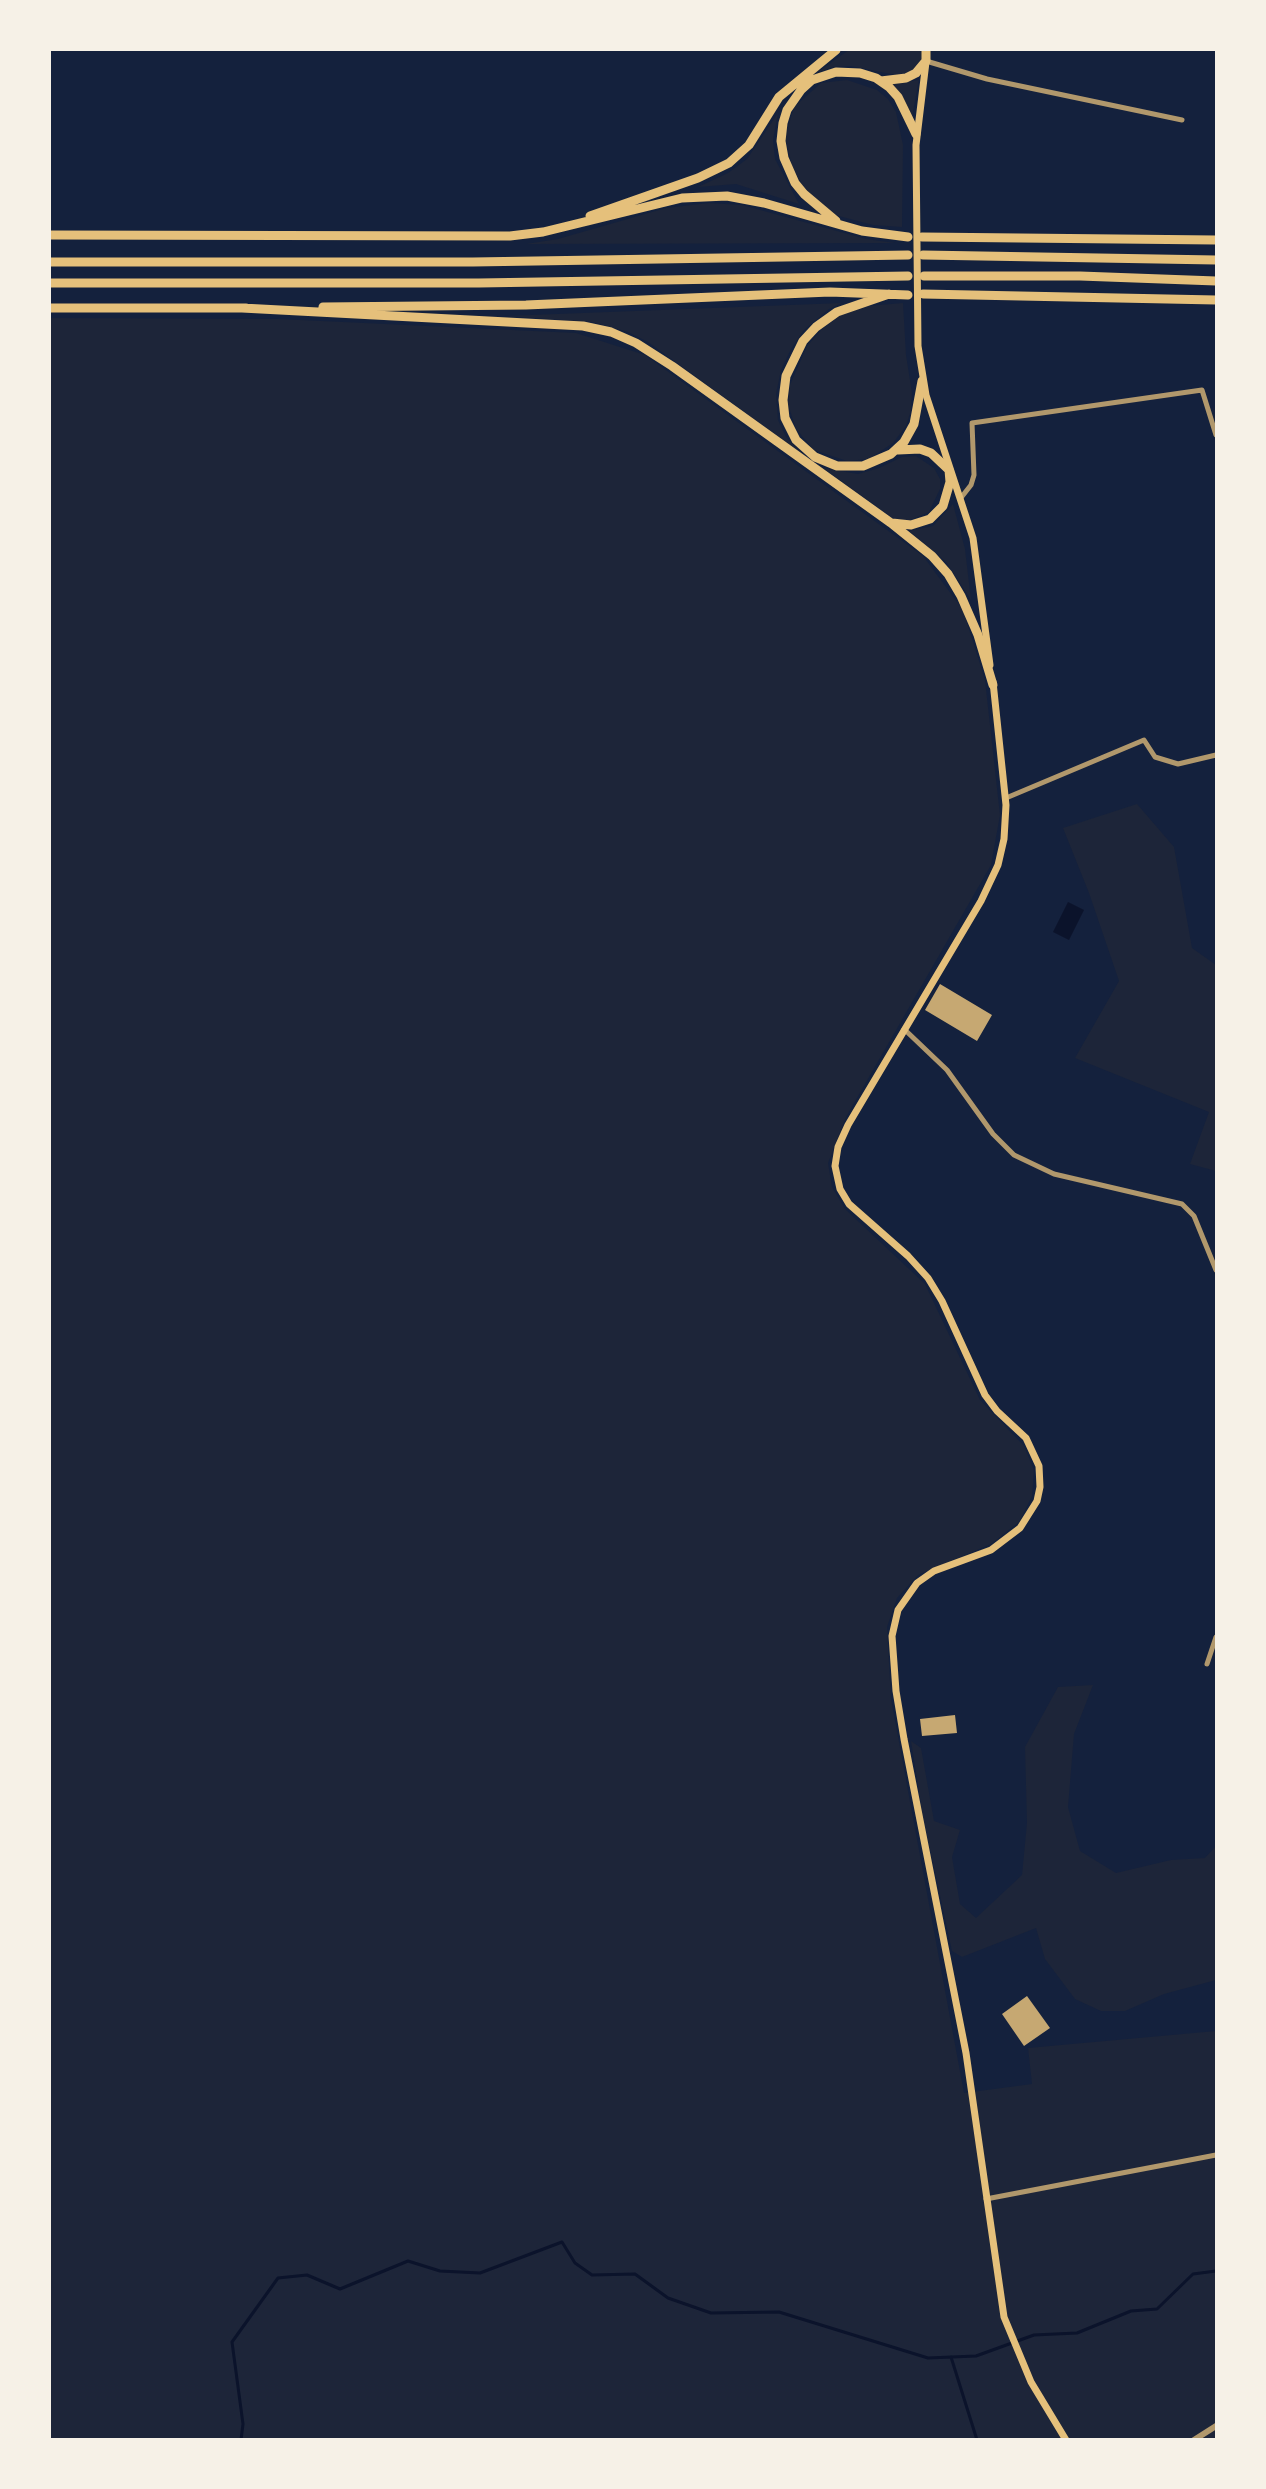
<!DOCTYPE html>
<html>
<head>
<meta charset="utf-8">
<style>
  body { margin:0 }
  #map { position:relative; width:1266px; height:2489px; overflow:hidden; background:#14213d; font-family:"Golos Text",sans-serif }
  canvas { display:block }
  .frame { position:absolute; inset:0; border:51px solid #f6f1e7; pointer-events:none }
</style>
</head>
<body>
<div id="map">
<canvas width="1266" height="2489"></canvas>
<div class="frame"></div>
</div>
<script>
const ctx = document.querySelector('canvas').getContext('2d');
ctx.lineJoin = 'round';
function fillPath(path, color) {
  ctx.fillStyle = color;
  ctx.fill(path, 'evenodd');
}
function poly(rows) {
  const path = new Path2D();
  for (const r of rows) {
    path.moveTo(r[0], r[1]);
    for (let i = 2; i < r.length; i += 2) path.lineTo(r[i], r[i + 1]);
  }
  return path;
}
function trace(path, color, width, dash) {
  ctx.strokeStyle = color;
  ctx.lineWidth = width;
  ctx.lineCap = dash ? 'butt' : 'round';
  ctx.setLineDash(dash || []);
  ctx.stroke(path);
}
const green = poly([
  [849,50,922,50,923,61,909,73,896,75,851,66,834,67,816,73],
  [847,80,877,90,888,99,896,112,903,145,902,227,873,225,835,215,804,188,792,166,785,137,794,107,821,83],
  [919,80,915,101,912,117,890,84],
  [778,113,773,140,775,159,799,204,736,184,698,187,728,173,747,159],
  [709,203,742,205,866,239,895,243,526,244,558,239,666,208],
  [842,303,829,309,804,330,791,349,781,370,776,394,778,420,786,437,801,453,648,342,628,332,592,322,505,316],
  [903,303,906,355,912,393,911,410,906,426,893,443,869,459,847,461,814,450,796,429,788,404,790,385,807,346,821,330,839,316,868,306],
  [50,318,279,319,576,333,645,355,923,556,963,610,985,680,1000,815,991,865,846,1117,828,1163,832,1187,845,1209,925,1284,980,1400,1024,1446,1034,1470,1032,1496,1019,1522,991,1544,918,1575,897,1598,887,1627,891,1699,964,2093,1032,2084,1028,2048,1216,2031,1216,2439,50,2439],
  [916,456,934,468,940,479,940,489,929,512,908,521,894,519,823,468,858,474,879,468,902,457],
  [953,504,965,549,971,600,946,562,909,531,933,526],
  [1137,804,1174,847,1192,948,1216,965,1216,1171,1190,1164,1209,1112,1075,1058,1119,981,1089,893,1063,828],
  [1093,1685,1074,1734,1068,1807,1080,1851,1116,1873,1171,1860,1205,1858,1216,1846,1216,1980,1164,1994,1125,2011,1101,2011,1075,1999,1045,1959,1036,1928,962,1957,952,1951,923,1817,911,1741,921,1748,934,1821,960,1830,952,1857,960,1904,976,1918,1022,1875,1027,1823,1025,1747,1058,1687]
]);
const water = poly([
  [1068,902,1084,910,1069,940,1053,932]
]);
const stream = poly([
  [951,2357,977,2440],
  [241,2440,243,2424,232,2342,278,2278,307,2275,340,2289,408,2261,440,2271,480,2273,562,2242,575,2263,592,2275,635,2274,668,2298,711,2313,779,2312,928,2358,976,2356,1034,2335,1077,2333,1131,2311,1157,2309,1193,2274,1216,2271]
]);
const building = poly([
  [940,984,992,1015,977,1041,925,1010],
  [955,1715,957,1733,922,1736,920,1719],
  [1027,1996,1050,2028,1024,2046,1002,2014]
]);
const minor = poly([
  [926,61,987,79,1182,120],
  [960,499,971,485,974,475,972,423,1202,390,1216,435],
  [1006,798,1144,740,1155,757,1178,764,1216,755],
  [904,1029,947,1070,993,1134,1014,1155,1054,1174,1182,1204,1194,1216,1216,1270],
  [1207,1664,1216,1637],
  [986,2199,1216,2155]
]);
const tertiary = poly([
  [1194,2440,1216,2426]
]);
const secondary = poly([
  [926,62,916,145,918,346,926,395,973,538,990,665],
  [993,682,1006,805,1004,839,998,865,981,901,848,1125,838,1147,835,1166,840,1189,849,1204,908,1256,928,1278,942,1301,985,1395,997,1411,1026,1438,1039,1466,1040,1487,1037,1501,1020,1528,991,1550,934,1571,917,1583,898,1610,892,1636,896,1691,904,1739,966,2053,1004,2317,1031,2382,1066,2440]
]);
const motorway = poly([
  [881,81,906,78,916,73,926,61,926,50],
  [590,216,698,178,729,163,749,145,779,97,836,50],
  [836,221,804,194,795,183,784,158,781,141,783,123,787,110,801,90,812,80,836,72,860,73,876,78,889,87,898,97,916,134],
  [50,235,510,236,543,232,682,198,727,196,764,203,862,231,908,237],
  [922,237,1216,240],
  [923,255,1216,260],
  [50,262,473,262,908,255],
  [924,276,1080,276,1216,281],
  [50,283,479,283,908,276],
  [889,294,837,312,816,327,803,341,786,376,783,400,785,418,796,440,815,457,837,466,863,466,891,454,904,442,914,424,922,381],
  [923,294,1216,300],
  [323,307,526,305,830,292,908,295],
  [50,308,246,308],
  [242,308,583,326,611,332,636,343,672,366,891,523,932,556,948,574,961,596,978,635,993,685],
  [892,523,911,525,930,519,943,506,950,482,949,470,931,453,920,449,898,450]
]);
fillPath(green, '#1d2539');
fillPath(water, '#0b132b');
trace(stream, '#0b132b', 3);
fillPath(building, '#c6a872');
trace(minor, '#b1986c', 5);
trace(tertiary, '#b1986c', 6);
trace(secondary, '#e5c07b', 7);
trace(motorway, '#e5c07b', 9);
</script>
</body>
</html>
